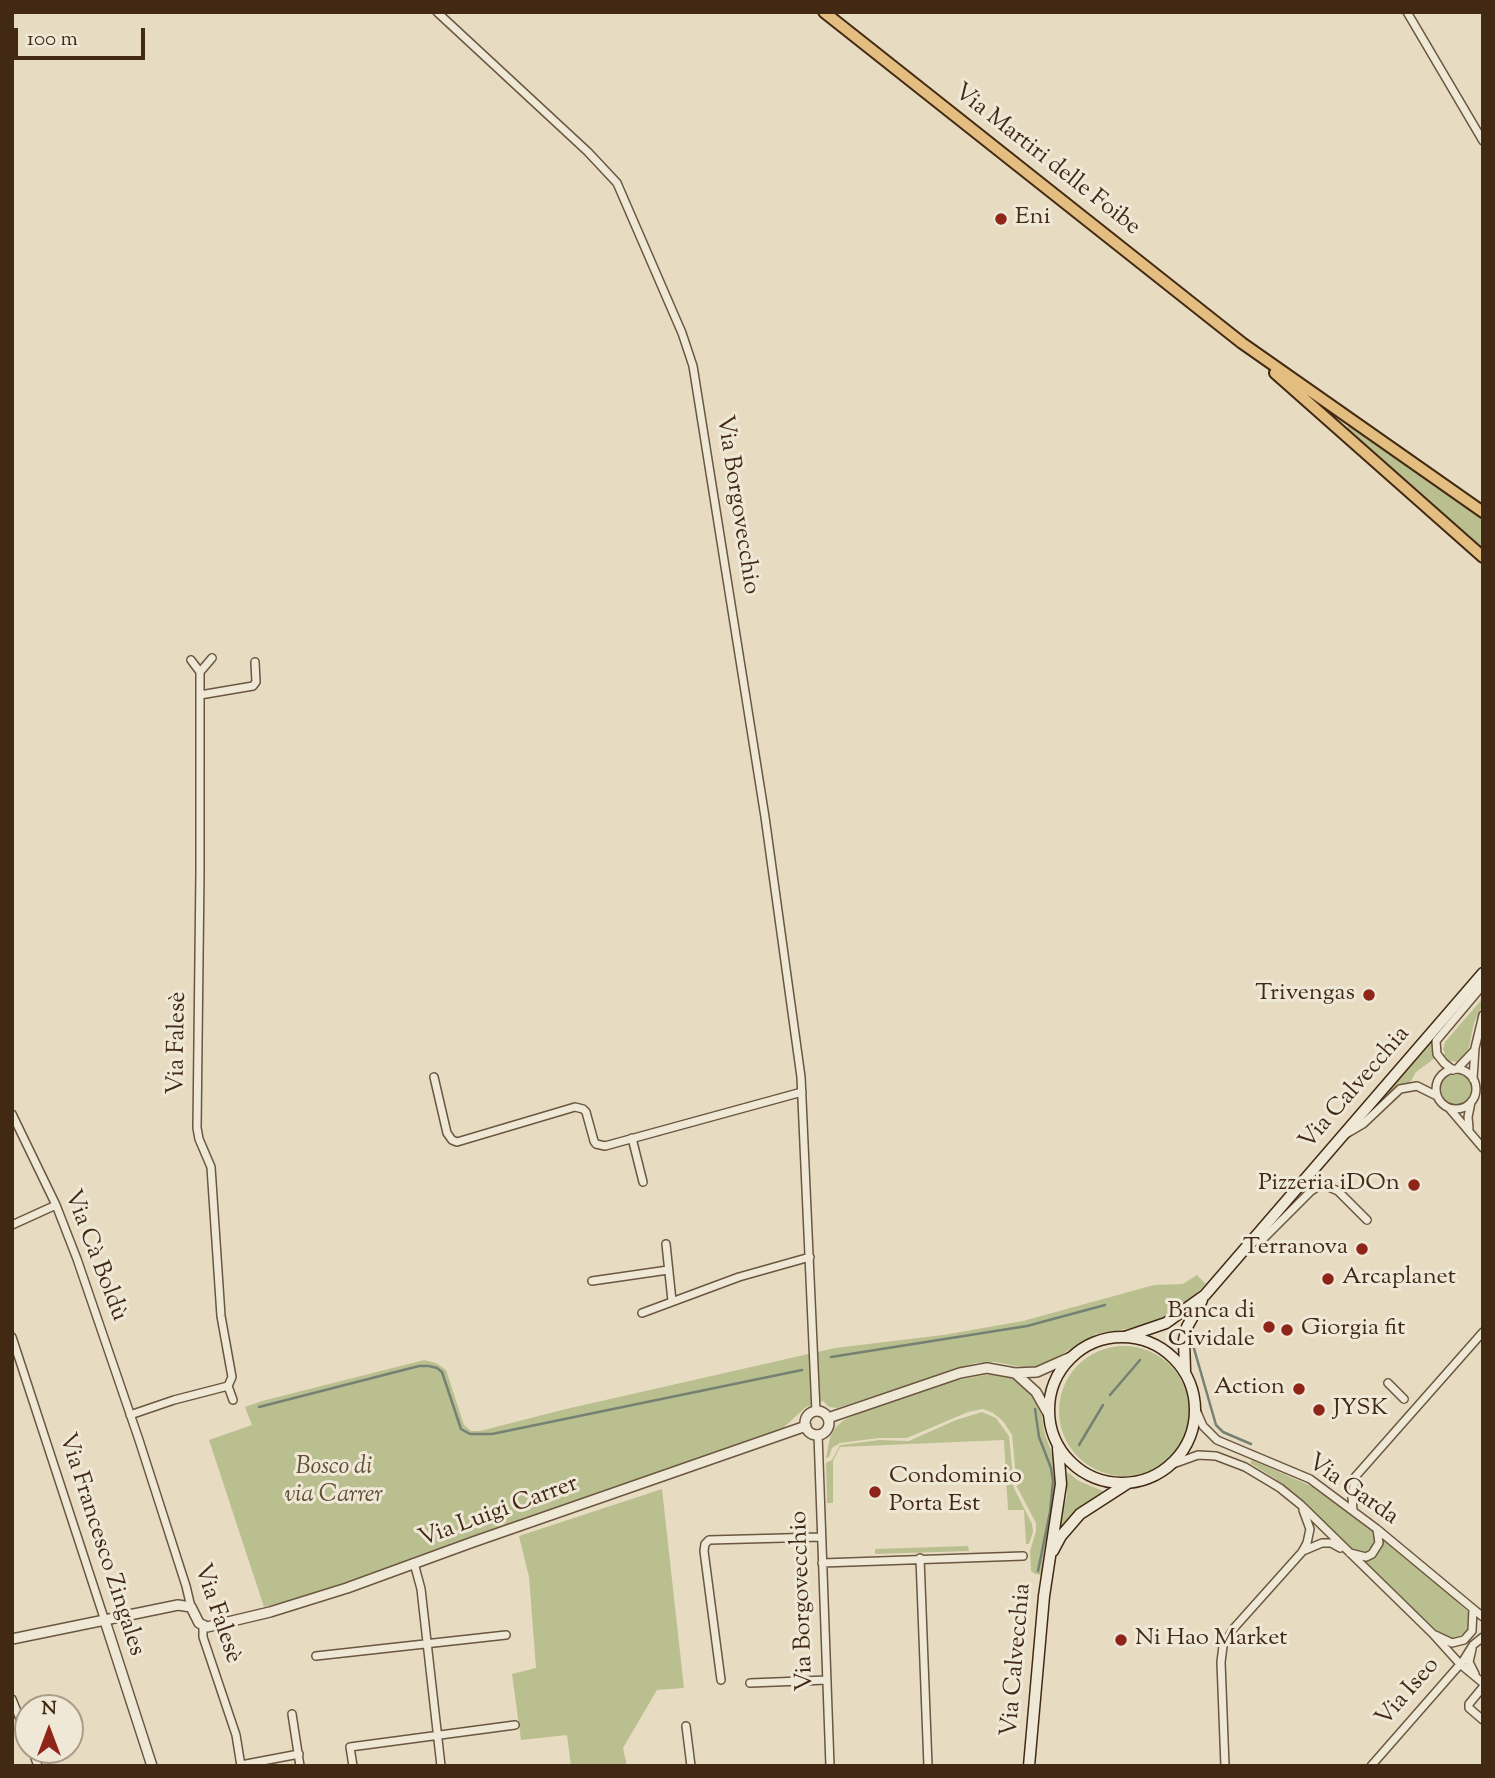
<!DOCTYPE html>
<html>
<head>
<meta charset="utf-8">
<style>
  body { margin:0 }
  #map { position:relative; width:1495px; height:1778px; overflow:hidden; background:#e7dcc1; font-family:"Sorts Mill Goudy",serif }
  canvas { display:block }
  .frame { position:absolute; inset:0; border:14px solid #422914; pointer-events:none }
  .north { position:absolute; left:14px; top:1694px; width:70px; height:70px; box-sizing:border-box; background:#efe8d7; border:2px solid #aa9c89; border-radius:50%; rotate:0deg; font-size:19px; font-weight:700; line-height:28px; text-align:center; color:#422914 }
  .north::after { content:''; display:block; margin:auto; width:24px; height:32px; background:#8f2418; clip-path:polygon(50% 0,100% 100%,50% 72%,0 100%) }
  .scale { position:absolute; left:14px; top:28px; width:131px; height:32px; box-sizing:border-box; border:4px solid #422914; border-top:0; padding-left:9px; font-size:21px; line-height:24px; white-space:nowrap; color:#422914; -webkit-text-stroke:5px #efe8d7; paint-order:stroke }
</style>
</head>
<body>
<div id="map">
<canvas width="1495" height="1778"></canvas>
<div class="frame"></div>
<div class="north">N</div>
<div class="scale">100 m</div>
</div>
<script>
const ctx = document.querySelector('canvas').getContext('2d');
ctx.lineJoin = 'round';
function fillPath(path, color) {
  ctx.fillStyle = color;
  ctx.fill(path, 'evenodd');
}
function poly(rows) {
  const path = new Path2D();
  for (const r of rows) {
    if (r.length === 3) {
      path.moveTo(r[0] + r[2], r[1]);
      path.arc(r[0], r[1], r[2], 0, 2 * Math.PI);
      continue;
    }
    path.moveTo(r[0], r[1]);
    for (let i = 2; i < r.length; i += 2) path.lineTo(r[i], r[i + 1]);
  }
  return path;
}
function trace(path, color, width, dash) {
  ctx.strokeStyle = color;
  ctx.lineWidth = width;
  ctx.lineCap = dash ? 'butt' : 'round';
  ctx.setLineDash(dash || []);
  ctx.stroke(path);
}
function label(font, color, halo, rows, align = 'center') {
  ctx.font = font + ' "Sorts Mill Goudy",serif';
  ctx.lineWidth = 6;
  ctx.setLineDash([]);
  ctx.textBaseline = 'middle';
  ctx.strokeStyle = halo;
  ctx.fillStyle = color;
  for (const [text, x, y, turn = 0] of rows) {
    ctx.save();
    ctx.translate(x, y);
    ctx.rotate((+turn || 0) * Math.PI / 180);
    ctx.textAlign = isNaN(turn) ? turn : align;
    if (halo) ctx.strokeText(text, 0, 0);
    ctx.fillText(text, 0, 0);
    ctx.restore();
  }
}
const green = poly([
  [1352,425,1483,517,1483,550,1347,431,1348,426],
  [1483,998,1483,1004,1474,1023,1468,1052,1457,1062,1445,1060,1442,1057,1445,1053,1443,1049,1445,1042],
  [1432,1039,1432,1050,1435,1058,1416,1072,1410,1083,1397,1087,1380,1101],
  [1456,1089,16],
  [1197,1275,1206,1284,1175,1313,1162,1320,1143,1326,1096,1334,1040,1367,1027,1368,995,1362,976,1363,837,1408,829,1407,823,1401,806,1407,783,1428,311,1595,264,1607,209,1440,252,1425,245,1407,262,1401,424,1360,436,1363,446,1370,464,1425,471,1431,480,1431,566,1409,835,1348,943,1335,1023,1321,1154,1285,1183,1284],
  [1124,1411,65],
  [990,1374,1002,1375,1019,1381,1035,1396,1040,1405,1045,1435,1056,1464,1058,1473,1053,1517,1042,1575,1035,1574,1031,1571,1030,1551,1036,1531,1036,1523,1017,1487,1012,1435,1003,1421,993,1413,983,1409,968,1412,907,1438,879,1438,840,1443,832,1448,829,1457,826,1458,830,1437,836,1427,844,1420,867,1410,948,1382],
  [982,1412,996,1418,1009,1436,1014,1488,1032,1524,1033,1532,1029,1544,1026,1544,1024,1510,1008,1510,1004,1440,840,1447,833,1461,833,1503,827,1503,826,1463,832,1460,840,1445,880,1440,909,1441,956,1420],
  [1252,1460,1313,1487,1371,1530,1439,1585,1468,1612,1471,1620,1467,1631,1454,1640,1440,1634,1302,1500,1274,1478,1250,1463],
  [1067,1472,1079,1481,1103,1491,1072,1514,1058,1530,1067,1495],
  [662,1489,684,1688,657,1690,623,1748,627,1766,571,1766,567,1735,521,1740,512,1674,536,1668,529,1577,519,1536],
  [968,1546,969,1551,875,1554,875,1549]
]);
const stream = poly([
  [1193,1345,1216,1425,1223,1432,1251,1444],
  [831,1357,1027,1326,1105,1305],
  [1110,1395,1140,1360],
  [259,1407,419,1366,429,1366,437,1368,442,1372,461,1429,470,1434,492,1434,802,1370],
  [1035,1409,1039,1437,1051,1468,1053,1481,1050,1512,1038,1571],
  [1079,1445,1103,1405]
]);
const minor = poly([
  [437,12,588,152,617,183,682,333,693,366,765,817,801,1077,816,1411],
  [1407,12,1483,141],
  [191,660,200,672],
  [200,695,253,686,256,682,255,662],
  [1457,1069,1474,1051],
  [1456,1089,20],
  [1453,1070,1444,1063,1437,1054,1436,1041,1483,985],
  [434,1077,447,1133,452,1140,457,1142,575,1107,583,1109,586,1112,594,1141,596,1144,605,1146,802,1092],
  [1473,1079,1475,1048,1483,1015],
  [1449,1108,1483,1148],
  [12,1114,56,1205,77,1259,139,1440,186,1586,191,1607],
  [1469,1128,1468,1117,1471,1102],
  [1346,1134,1363,1124,1400,1089,1417,1086,1437,1096],
  [632,1138,643,1182],
  [12,1225,56,1205],
  [1251,1243,1264,1238,1311,1191,1317,1187,1326,1186,1338,1191,1367,1220],
  [666,1244,672,1301],
  [592,1281,668,1270],
  [642,1313,739,1277,810,1257],
  [12,1337,105,1621],
  [1388,1383,1404,1399],
  [228,1386,233,1400],
  [1196,1410,1203,1426,1217,1440,1310,1479,1377,1529,1483,1617],
  [130,1415,174,1400,228,1386,232,1377,221,1316,211,1167,199,1139,197,1128,200,872,200,672,212,658],
  [818,1434,830,1766],
  [1173,1464,1198,1455,1216,1456,1245,1467,1280,1488,1301,1505,1432,1633,1460,1664,1483,1683],
  [1353,1510,1352,1497,1355,1477,1483,1332],
  [1303,1551,1322,1543,1331,1543,1340,1548],
  [1350,1553,1366,1557,1372,1554,1379,1543,1377,1529],
  [920,1558,928,1766],
  [414,1563,421,1589,441,1766],
  [822,1563,1023,1556],
  [203,1626,203,1637,236,1735,241,1766],
  [1435,1635,1452,1643,1464,1640,1472,1631,1473,1609],
  [1472,1649,1469,1662,1475,1674],
  [316,1656,506,1635],
  [721,1680,704,1551,705,1544,709,1540,821,1537],
  [750,1683,827,1680],
  [1483,1687,1469,1704,1469,1708,1483,1720],
  [12,1699,28,1739],
  [292,1714,300,1766],
  [686,1726,691,1766],
  [32,1750,38,1766],
  [241,1765,299,1754],
  [353,1766,350,1747,515,1725],
  [1225,1766,1221,1662,1223,1646,1234,1628,1302,1552,1307,1543,1310,1529,1303,1510],
  [1371,1766,1463,1661,1473,1645,1483,1637]
]);
const tertiary = poly([
  [1015,1373,1036,1392,1049,1415],
  [817,1423,12],
  [828,1418,960,1373,987,1368,1015,1373,1037,1372,1073,1356],
  [105,1621,152,1766],
  [12,1639,178,1605,191,1607,199,1623,207,1627,270,1612,347,1588,473,1542,806,1426]
]);
const secondary = poly([
  [1122,1410,73],
  [1125,1337,1166,1323,1205,1295,1483,973],
  [1185,1371,1184,1340,1187,1327,1202,1300],
  [1053,1551,1061,1536,1080,1514,1128,1483],
  [1029,1766,1044,1596,1061,1484,1058,1448]
]);
const trunk = poly([
  [824,12,1242,343,1483,512],
  [1275,373,1483,557]
]);
const markers = [
  [1001,219,7,"#8f2418"],
  [1369,995,7,"#8f2418"],
  [1414,1185,7,"#8f2418"],
  [1362,1249,7,"#8f2418"],
  [1328,1279,7,"#8f2418"],
  [1269,1327,7,"#8f2418"],
  [1287,1330,7,"#8f2418"],
  [1299,1389,7,"#8f2418"],
  [1319,1410,7,"#8f2418"],
  [875,1492,7,"#8f2418"],
  [1121,1640,7,"#8f2418"]
];
const streetNames = [
  ["Via Martiri delle Foibe",1046,161,38],
  ["Via Borgovecchio",736,505,81],
  ["Via Falesè",179,1043,-89],
  ["Via Calvecchia",1356,1089,-49],
  ["Via Cà Boldù",94,1256,69],
  ["Via Garda",1352,1491,35],
  ["Via Luigi Carrer",499,1513,-20],
  ["Via Francesco Zingales",100,1545,72],
  ["Via Borgovecchio",804,1601,-92],
  ["Via Falesè",216,1614,71],
  ["Via Calvecchia",1018,1660,-85],
  ["Via Iseo",1409,1693,-49]
];
const poiNames = [
  ["Eni",1015,219],
  ["Trivengas",1355,995,"right"],
  ["Pizzeria iDOn",1400,1185,"right"],
  ["Terranova",1348,1249,"right"],
  ["Arcaplanet",1342,1279],
  ["Banca di",1255,1313,"right"],
  ["Cividale",1255,1341,"right"],
  ["Giorgia fit",1301,1330],
  ["Action",1285,1389,"right"],
  ["JYSK",1333,1410],
  ["Condominio",889,1478],
  ["Porta Est",889,1506],
  ["Ni Hao Market",1135,1640]
];
const parkNames = [
  ["Bosco di",334,1469],
  ["via Carrer",334,1497]
];
fillPath(green, '#babf90');
trace(stream, '#758173', 2.5);
trace(minor, '#6b563f', 10);
trace(tertiary, '#6b563f', 12);
trace(secondary, '#422914', 13);
trace(trunk, '#422914', 14);
trace(minor, '#efe8d7', 7);
trace(tertiary, '#efe8d7', 9);
trace(secondary, '#efe8d7', 10);
trace(trunk, '#e4be80', 10);
for (const [x, y, r, color] of markers) {
  const dot = new Path2D();
  dot.arc(x, y, r, 0, 2 * Math.PI);
  ctx.fillStyle = color;
  ctx.fill(dot);
  trace(dot, '#efe8d7', 2.5);
}
label('24px', '#422914', '#efe8d7', streetNames);
label('24px', '#422914', '#efe8d7', poiNames, 'left');
label('italic 24px', '#604e33', '#efe8d7', parkNames);
</script>
</body>
</html>
